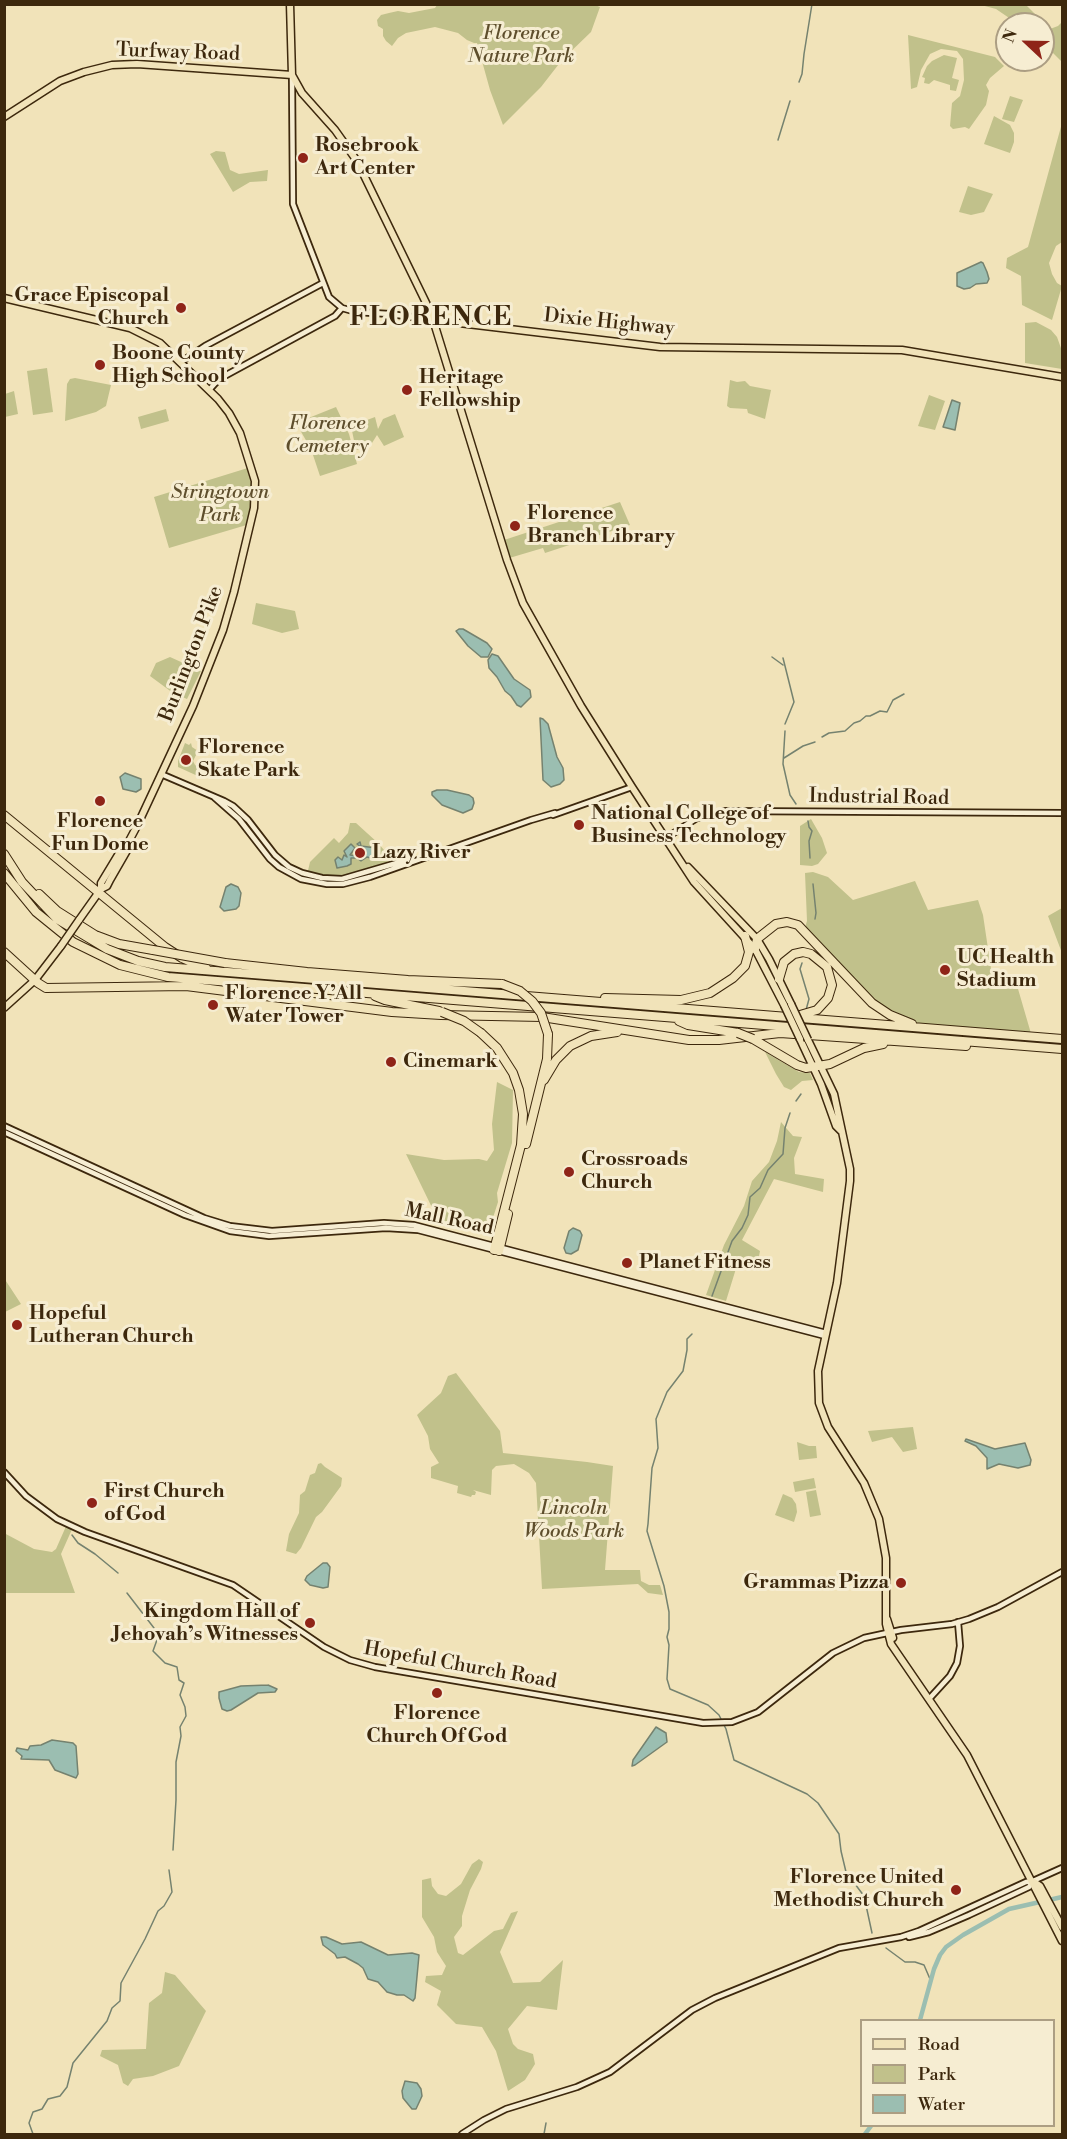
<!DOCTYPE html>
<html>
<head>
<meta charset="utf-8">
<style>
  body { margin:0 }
  #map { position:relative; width:1067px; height:2139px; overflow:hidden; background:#f1e3b9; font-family:"Libre Bodoni",serif }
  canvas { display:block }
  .frame { position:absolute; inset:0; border:6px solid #3d280d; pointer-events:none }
  .legend { position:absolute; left:860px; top:2019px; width:195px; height:108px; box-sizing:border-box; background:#f6edd2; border:2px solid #ac9e83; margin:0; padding:8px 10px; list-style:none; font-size:18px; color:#3d280d }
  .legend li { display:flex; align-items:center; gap:12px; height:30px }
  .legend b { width:30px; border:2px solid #ac9e83 }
  .north { position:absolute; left:995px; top:12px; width:60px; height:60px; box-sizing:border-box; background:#f6edd2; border:2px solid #ac9e83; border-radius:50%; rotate:292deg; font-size:16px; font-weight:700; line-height:24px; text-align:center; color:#3d280d }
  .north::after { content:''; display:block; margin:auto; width:21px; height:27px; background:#8f2418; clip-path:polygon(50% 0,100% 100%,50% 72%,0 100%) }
</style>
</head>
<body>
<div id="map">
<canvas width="1067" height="2139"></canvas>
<div class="frame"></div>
<ul class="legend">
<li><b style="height:8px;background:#f1e3b9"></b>Road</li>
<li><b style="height:16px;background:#c1c18b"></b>Park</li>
<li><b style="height:16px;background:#9bbeb1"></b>Water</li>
</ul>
<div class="north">N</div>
</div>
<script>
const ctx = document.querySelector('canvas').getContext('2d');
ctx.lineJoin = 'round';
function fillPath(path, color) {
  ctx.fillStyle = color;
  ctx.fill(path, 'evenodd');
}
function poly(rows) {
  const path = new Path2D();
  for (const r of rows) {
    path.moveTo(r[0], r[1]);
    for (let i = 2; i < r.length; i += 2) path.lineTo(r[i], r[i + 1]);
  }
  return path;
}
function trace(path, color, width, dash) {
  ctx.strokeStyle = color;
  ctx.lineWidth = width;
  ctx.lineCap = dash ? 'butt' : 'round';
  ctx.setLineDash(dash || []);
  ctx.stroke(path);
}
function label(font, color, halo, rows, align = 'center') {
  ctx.font = font + ' "Libre Bodoni",serif';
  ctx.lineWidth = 6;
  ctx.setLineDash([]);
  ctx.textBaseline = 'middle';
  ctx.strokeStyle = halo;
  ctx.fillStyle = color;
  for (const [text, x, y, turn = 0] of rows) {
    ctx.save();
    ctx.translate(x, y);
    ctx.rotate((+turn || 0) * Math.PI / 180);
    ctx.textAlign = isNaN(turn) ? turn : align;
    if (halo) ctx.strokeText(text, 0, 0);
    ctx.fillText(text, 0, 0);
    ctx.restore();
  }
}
const green = poly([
  [595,5,600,7,591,32,562,60,541,87,503,125,490,90,477,43,474,43,467,40,458,33,435,27,406,33,398,38,392,46,386,41,383,36,383,29,378,26,377,20,381,15,389,13,398,11,409,13,435,8,437,5],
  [981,5,1026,5,1050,29,1058,26,1062,22,1062,62,1043,43,1043,24,1018,24,996,9],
  [908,35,995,57,1004,66,990,78,986,85,989,91,986,105,969,129,965,127,953,129,950,126,952,103,960,96,964,80,963,59,957,51,941,49,930,54,921,70,917,87,911,89],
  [944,55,957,58,952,78,959,80,956,91,950,90,950,85,934,80,929,84,924,83,925,78,922,77,927,66,932,61],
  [1010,96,1023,100,1014,122,1002,119],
  [994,116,1010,125,1014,133,1014,142,1010,153,984,144],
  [1062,123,1062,242,1056,246,1049,263,1052,274,1057,283,1062,286,1052,320,1022,305,1021,276,1006,268,1007,258,1028,247],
  [216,151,225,152,230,170,239,174,268,170,267,181,250,182,233,192,210,154],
  [968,186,993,194,984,212,971,215,959,212],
  [1036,322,1051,330,1057,337,1062,351,1062,369,1025,363,1025,323],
  [47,368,53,412,33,415,27,371],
  [75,378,111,385,106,406,96,412,65,421,67,384,70,379],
  [730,380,737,382,745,381,750,386,771,390,765,419,748,413,747,409,730,408,727,406],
  [14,391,18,414,5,417,5,394],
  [929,395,945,401,935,430,918,426],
  [336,407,349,434,357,464,320,476,311,449,296,423],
  [166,409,169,421,141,429,138,417],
  [395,414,404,437,384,446,377,435,372,443,364,448,356,450,351,426,375,417,378,429,383,419],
  [251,467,255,481,250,524,169,548,154,497],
  [620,502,630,525,545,553,543,548,506,559,501,541],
  [256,603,295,611,299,629,282,633,252,624],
  [170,657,201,671,187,699,173,693,150,676,156,663],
  [185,743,189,745,191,743,192,747,198,751,193,761,195,765,201,768,202,771,200,777,178,767,178,761],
  [811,819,822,838,827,853,818,864,812,866,800,865,800,826],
  [350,823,356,823,378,843,384,850,388,863,342,879,307,875,310,862,334,838,339,843,348,833],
  [813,872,828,877,853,900,915,881,928,910,978,900,983,915,994,989,1016,982,1032,1037,928,1028,884,1012,804,931,807,921,805,873],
  [1062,908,1062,953,1048,916],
  [765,1052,799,1072,810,1073,813,1080,802,1081,791,1090,784,1087,776,1074],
  [497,1082,513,1090,512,1143,497,1193,498,1202,491,1224,487,1225,484,1233,466,1229,464,1224,459,1223,454,1225,439,1222,406,1154,444,1160,479,1159,487,1161,494,1150,492,1124],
  [781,1122,793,1136,802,1137,794,1158,795,1174,824,1179,823,1192,774,1179,742,1240,760,1251,757,1266,738,1262,726,1301,706,1295,724,1245,744,1206,752,1181,769,1162,777,1141],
  [4,1278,21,1304,5,1312,4,1312],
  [456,1373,500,1431,503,1453,587,1462,613,1466,605,1570,640,1570,641,1581,649,1585,660,1585,663,1595,648,1593,638,1584,542,1589,536,1483,529,1473,514,1464,496,1466,492,1470,491,1495,473,1490,476,1492,475,1495,472,1495,471,1497,457,1493,458,1486,431,1478,431,1467,439,1463,430,1449,428,1436,417,1415,441,1393,448,1376],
  [913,1427,917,1449,903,1452,892,1437,872,1442,868,1431],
  [797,1442,809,1446,816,1446,817,1458,799,1460],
  [321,1463,325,1467,342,1478,341,1486,322,1512,316,1517,301,1548,296,1554,286,1551,289,1534,299,1513,300,1495,305,1491,310,1475,315,1473,318,1464],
  [814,1478,816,1488,795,1492,793,1482],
  [816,1490,821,1515,810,1517,806,1492],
  [783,1494,792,1498,796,1504,797,1512,794,1522,775,1515],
  [67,1524,73,1527,61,1554,75,1593,5,1593,4,1533,34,1549,52,1552,56,1549],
  [479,1859,483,1862,481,1869,470,1890,462,1916,462,1926,454,1937,458,1953,463,1955,494,1931,503,1929,511,1913,518,1911,500,1952,513,1983,540,1982,563,1960,557,2010,527,2006,508,2029,513,2044,518,2049,533,2054,535,2064,525,2080,508,2091,496,2051,482,2027,456,2024,437,2005,441,1991,425,1982,426,1976,442,1975,446,1966,437,1952,434,1937,422,1917,422,1880,431,1878,432,1886,438,1894,446,1896,461,1884,472,1864],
  [165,1972,175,1975,206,2011,179,2066,153,2076,133,2079,128,2086,123,2083,118,2065,100,2056,102,2050,146,2049,149,2003,162,1993]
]);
const water = poly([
  [981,262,983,263,987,272,989,279,987,283,976,284,970,288,964,289,957,286,957,273,981,262],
  [952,400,960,403,955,430,943,427,952,400],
  [459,629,463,629,487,643,492,649,488,657,481,657,468,646,456,631,459,629],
  [492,654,498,656,514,679,530,690,531,697,521,707,517,705,511,696,505,691,497,677,489,668,488,660,492,654],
  [540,718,543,719,548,724,557,757,563,768,564,780,560,784,551,787,543,780,540,718],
  [125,773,141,779,141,789,136,792,123,789,120,777,125,773],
  [437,790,447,790,469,795,473,798,474,803,472,809,463,813,442,805,432,795,432,792,437,790],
  [360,842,361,846,376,848,379,853,377,857,374,859,367,857,361,861,357,858,351,858,351,864,347,866,337,868,335,860,338,857,342,860,344,855,347,857,344,851,351,844,355,848,350,855,357,856,359,854,355,853,355,851,360,851,361,847,357,844,360,842],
  [231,884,238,887,241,893,239,906,236,909,224,911,220,907,226,887,231,884],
  [573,1228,580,1231,582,1235,578,1250,571,1254,566,1253,564,1248,569,1231,573,1228],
  [966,1439,995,1449,1025,1443,1031,1460,1030,1465,1018,1468,999,1464,987,1469,987,1458,976,1446,965,1441,966,1439],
  [323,1563,327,1563,330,1567,328,1587,323,1588,310,1585,305,1580,307,1576,323,1563],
  [268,1685,277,1689,275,1692,258,1693,231,1710,227,1711,222,1709,219,1698,219,1692,241,1686,268,1685],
  [656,1727,666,1733,667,1742,635,1765,632,1766,633,1760,656,1727],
  [52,1740,73,1743,76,1746,78,1774,76,1778,55,1770,49,1760,21,1759,22,1756,16,1751,17,1748,28,1750,30,1746,41,1745,52,1740],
  [321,1937,326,1937,342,1944,361,1942,388,1955,412,1953,419,1955,415,1998,413,2001,404,1995,397,1995,387,1992,378,1982,368,1979,363,1968,358,1964,345,1957,337,1958,335,1954,323,1945,321,1937],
  [405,2081,417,2083,421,2089,422,2096,416,2109,412,2109,403,2098,402,2091,405,2081]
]);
const stream = poly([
  [799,82,802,74,804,54,812,4],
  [778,140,790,101],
  [772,657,783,665],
  [783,658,794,702,785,724],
  [785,731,783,764,790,795,796,804],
  [822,737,829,733,845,731,854,723,860,721,866,716,870,716,880,711,887,712,893,700,904,694],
  [784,758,803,746,815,742],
  [808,821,809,827,812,831,809,841,810,858],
  [813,884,816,913,815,919],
  [802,963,800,969,809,999,806,1010],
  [796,1101,801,1094],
  [712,1296,732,1241,742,1228,748,1215,750,1197,760,1188,768,1170,783,1154,785,1128,790,1113],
  [692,1334,687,1339,687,1350,683,1371,667,1392,656,1419,658,1448,652,1468,648,1524,647,1531,664,1586,669,1612,669,1629,667,1637,669,1645,667,1679,670,1689,708,1705,719,1715,726,1729,734,1760,807,1794,818,1803,839,1834,841,1851,846,1872,864,1896,872,1933],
  [72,1535,78,1543,95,1554,118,1573],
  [127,1593,154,1628,158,1637,153,1651,165,1663,177,1667,179,1680,184,1683,180,1695,185,1707,186,1716,180,1727,181,1736,176,1762,176,1800,173,1850],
  [886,1948,905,1962,915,1962,924,1965,930,1979],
  [33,2134,29,2123,33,2112,42,2109,48,2099,60,2096,67,2087,73,2063,107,2021,112,2008,120,2001,121,1983,145,1939,158,1911,164,1906,172,1892,169,1870],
  [544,2134,546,2123]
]);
const river = poly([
  [920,2020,934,1969,940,1955,946,1947,963,1935,1009,1909,1062,1897],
  [865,2134,871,2126]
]);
const secondary = poly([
  [292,78,293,204,329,297,342,308,356,312,390,314,434,320],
  [181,362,205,346,323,283],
  [209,390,219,379,335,316,342,308],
  [161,774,224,801,233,806,248,820,275,855,289,867,302,873,322,878,342,879,407,860],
  [214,797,239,819,270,859,279,867,301,879,327,884,343,884,370,877,531,820,555,813],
  [553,815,632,787],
  [666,838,697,818,726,811,1062,813],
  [4,1126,204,1218,230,1226,272,1231,384,1223,414,1225,826,1333],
  [4,1132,185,1215,230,1231,269,1236,386,1228,418,1230,825,1336],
  [4,1472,26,1496,57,1519,85,1532,233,1585,324,1647,350,1660,375,1667,703,1723,732,1722,758,1712,833,1653,864,1638,901,1630,952,1624,969,1619,998,1607,1062,1572],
  [929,1699,950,1676,957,1663,960,1646,958,1622],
  [909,1937,929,1932,969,1915,1029,1887,1033,1881,1062,1868],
  [462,2134,484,2120,506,2109,577,2087,610,2072,692,2010,715,1998,839,1948,901,1937,919,1931,1026,1882,1033,1881]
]);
const primary = poly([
  [290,4,292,75,302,93,335,130,357,161,431,313,507,560,523,603,581,706,632,787,694,882,755,949,784,1005],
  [4,117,60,81,84,72,112,65,137,64,292,75],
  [4,298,130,328,160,343,218,399,229,413,240,433,255,481,254,508,234,592,223,630,193,706,137,826,129,841,124,845,101,883,101,889],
  [434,320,660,347,902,350,1062,377],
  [688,867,757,939,769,959,791,1004],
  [79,920,101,889,107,886,110,880,129,847,129,841],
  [4,1008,35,980,61,946],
  [800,1039,821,1084,836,1126,841,1131],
  [808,1040,834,1094,850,1169,850,1181,837,1283,818,1371,819,1403,828,1427,864,1483,879,1519,886,1558,886,1624,891,1644,967,1755,1062,1941],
  [887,1619,893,1638],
  [1034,1882,1040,1886,1062,1927]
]);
const highway = poly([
  [4,815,165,947,182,958,206,968],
  [4,854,22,882,57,919,107,949,138,961,165,967,1062,1039],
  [4,873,36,912,73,942,120,965,168,977,1062,1049],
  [39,894,57,911,95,935,119,944,153,950],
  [755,949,757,939,776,924,787,922,798,925,872,1003,890,1015,912,1024],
  [4,952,38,983,46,988,186,986,392,1012,441,1015,542,1017,689,1040,719,1040,780,1033,966,1046],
  [225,963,307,972,408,980,502,984],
  [779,979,784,962,794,954,803,952,811,954,827,967,832,985,828,998,817,1010,800,1015],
  [375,996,385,1000,439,1011],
  [605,998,681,1000,710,993,733,978,745,966,749,952,745,936],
  [679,1021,688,1025,738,1033],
  [481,1033,497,1048,513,1073,519,1090,523,1114,521,1145,494,1250],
  [753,1039,797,1065,806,1068,830,1064,864,1048,883,1044],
  [544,1080,556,1060,570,1046,591,1036,617,1032],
  [526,1144,547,1059,548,1034],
  [499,1251,508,1214]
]);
const primaryBridge = poly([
  [61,946,79,920],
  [791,1004,808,1040],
  [784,1005,800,1039]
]);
const highwayBridge = poly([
  [153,950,225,963],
  [502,984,520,991,532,1001,541,1013,548,1034],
  [442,1012,464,1021,481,1033],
  [738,1033,753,1039]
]);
const markers = [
  [303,158,6,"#8f2418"],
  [181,308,6,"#8f2418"],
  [100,365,6,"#8f2418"],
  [407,390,6,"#8f2418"],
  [515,526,6,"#8f2418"],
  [186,760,6,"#8f2418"],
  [100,801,6,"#8f2418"],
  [579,825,6,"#8f2418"],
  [360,853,6,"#8f2418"],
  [945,970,6,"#8f2418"],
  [213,1005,6,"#8f2418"],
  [391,1062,6,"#8f2418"],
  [569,1172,6,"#8f2418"],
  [627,1263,6,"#8f2418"],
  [17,1325,6,"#8f2418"],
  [92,1503,6,"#8f2418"],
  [901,1583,6,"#8f2418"],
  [310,1623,6,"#8f2418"],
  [437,1693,6,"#8f2418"],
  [956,1890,6,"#8f2418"]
];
const parkNames = [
  ["Florence",521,34],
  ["Nature Park",521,57],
  ["Florence",327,424],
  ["Cemetery",327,447],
  ["Stringtown",220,493],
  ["Park",220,516],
  ["Lincoln",574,1509],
  ["Woods Park",574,1532]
];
const streetNames = [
  ["Turfway Road",178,53,2],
  ["Dixie Highway",609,323,6],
  ["Burlington Pike",192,654,-69],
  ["Industrial Road",879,798,1],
  ["Mall Road",449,1220,12],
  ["Hopeful Church Road",460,1666,10]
];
const poiNames = [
  ["Rosebrook",315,146],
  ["Art Center",315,169],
  ["Grace Episcopal",169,296,"right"],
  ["Church",169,319,"right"],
  ["Boone County",112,354],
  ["High School",112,377],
  ["Heritage",419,378],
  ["Fellowship",419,401],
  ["Florence",527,514],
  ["Branch Library",527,537],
  ["Florence",198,748],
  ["Skate Park",198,771],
  ["National College of",591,814],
  ["Business Technology",591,837],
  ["Florence",100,822,"center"],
  ["Fun Dome",100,845,"center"],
  ["Lazy River",372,853],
  ["UC Health",957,958],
  ["Stadium",957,981],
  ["Florence Y’All",225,994],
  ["Water Tower",225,1017],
  ["Cinemark",403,1062],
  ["Crossroads",581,1160],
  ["Church",581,1183],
  ["Planet Fitness",639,1263],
  ["Hopeful",29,1314],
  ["Lutheran Church",29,1337],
  ["First Church",104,1492],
  ["of God",104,1515],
  ["Grammas Pizza",889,1583,"right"],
  ["Kingdom Hall of",298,1612,"right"],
  ["Jehovah’s Witnesses",298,1635,"right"],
  ["Florence",437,1714,"center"],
  ["Church Of God",437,1737,"center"],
  ["Florence United",944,1878,"right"],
  ["Methodist Church",944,1901,"right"]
];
const districtNames = [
  ["FLORENCE",431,319]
];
fillPath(green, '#c1c18b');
fillPath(water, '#9bbeb1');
trace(water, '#75826f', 1.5);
trace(stream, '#75826f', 1.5);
trace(river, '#9bbeb1', 4.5);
trace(secondary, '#3d280d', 8);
trace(primary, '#3d280d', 9);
trace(highway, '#3d280d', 10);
trace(secondary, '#f6edd2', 4.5);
trace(primary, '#f1e3b9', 6);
trace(highway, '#f1e3b9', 8);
trace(primaryBridge, '#3d280d', 9, []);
trace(highwayBridge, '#3d280d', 10, []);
trace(primaryBridge, '#f1e3b9', 6);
trace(highwayBridge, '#f1e3b9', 8);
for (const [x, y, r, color] of markers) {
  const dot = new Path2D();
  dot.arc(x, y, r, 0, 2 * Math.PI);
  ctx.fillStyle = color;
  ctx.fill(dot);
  trace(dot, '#f6edd2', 2);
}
label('italic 20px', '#5e4e2c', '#f6edd2', parkNames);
label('20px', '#3d280d', '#f6edd2', streetNames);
label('bold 20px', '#3d280d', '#f6edd2', poiNames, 'left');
ctx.letterSpacing = '1.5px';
label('bold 26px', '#3d280d', '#f6edd2', districtNames);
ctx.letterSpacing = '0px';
</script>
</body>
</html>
